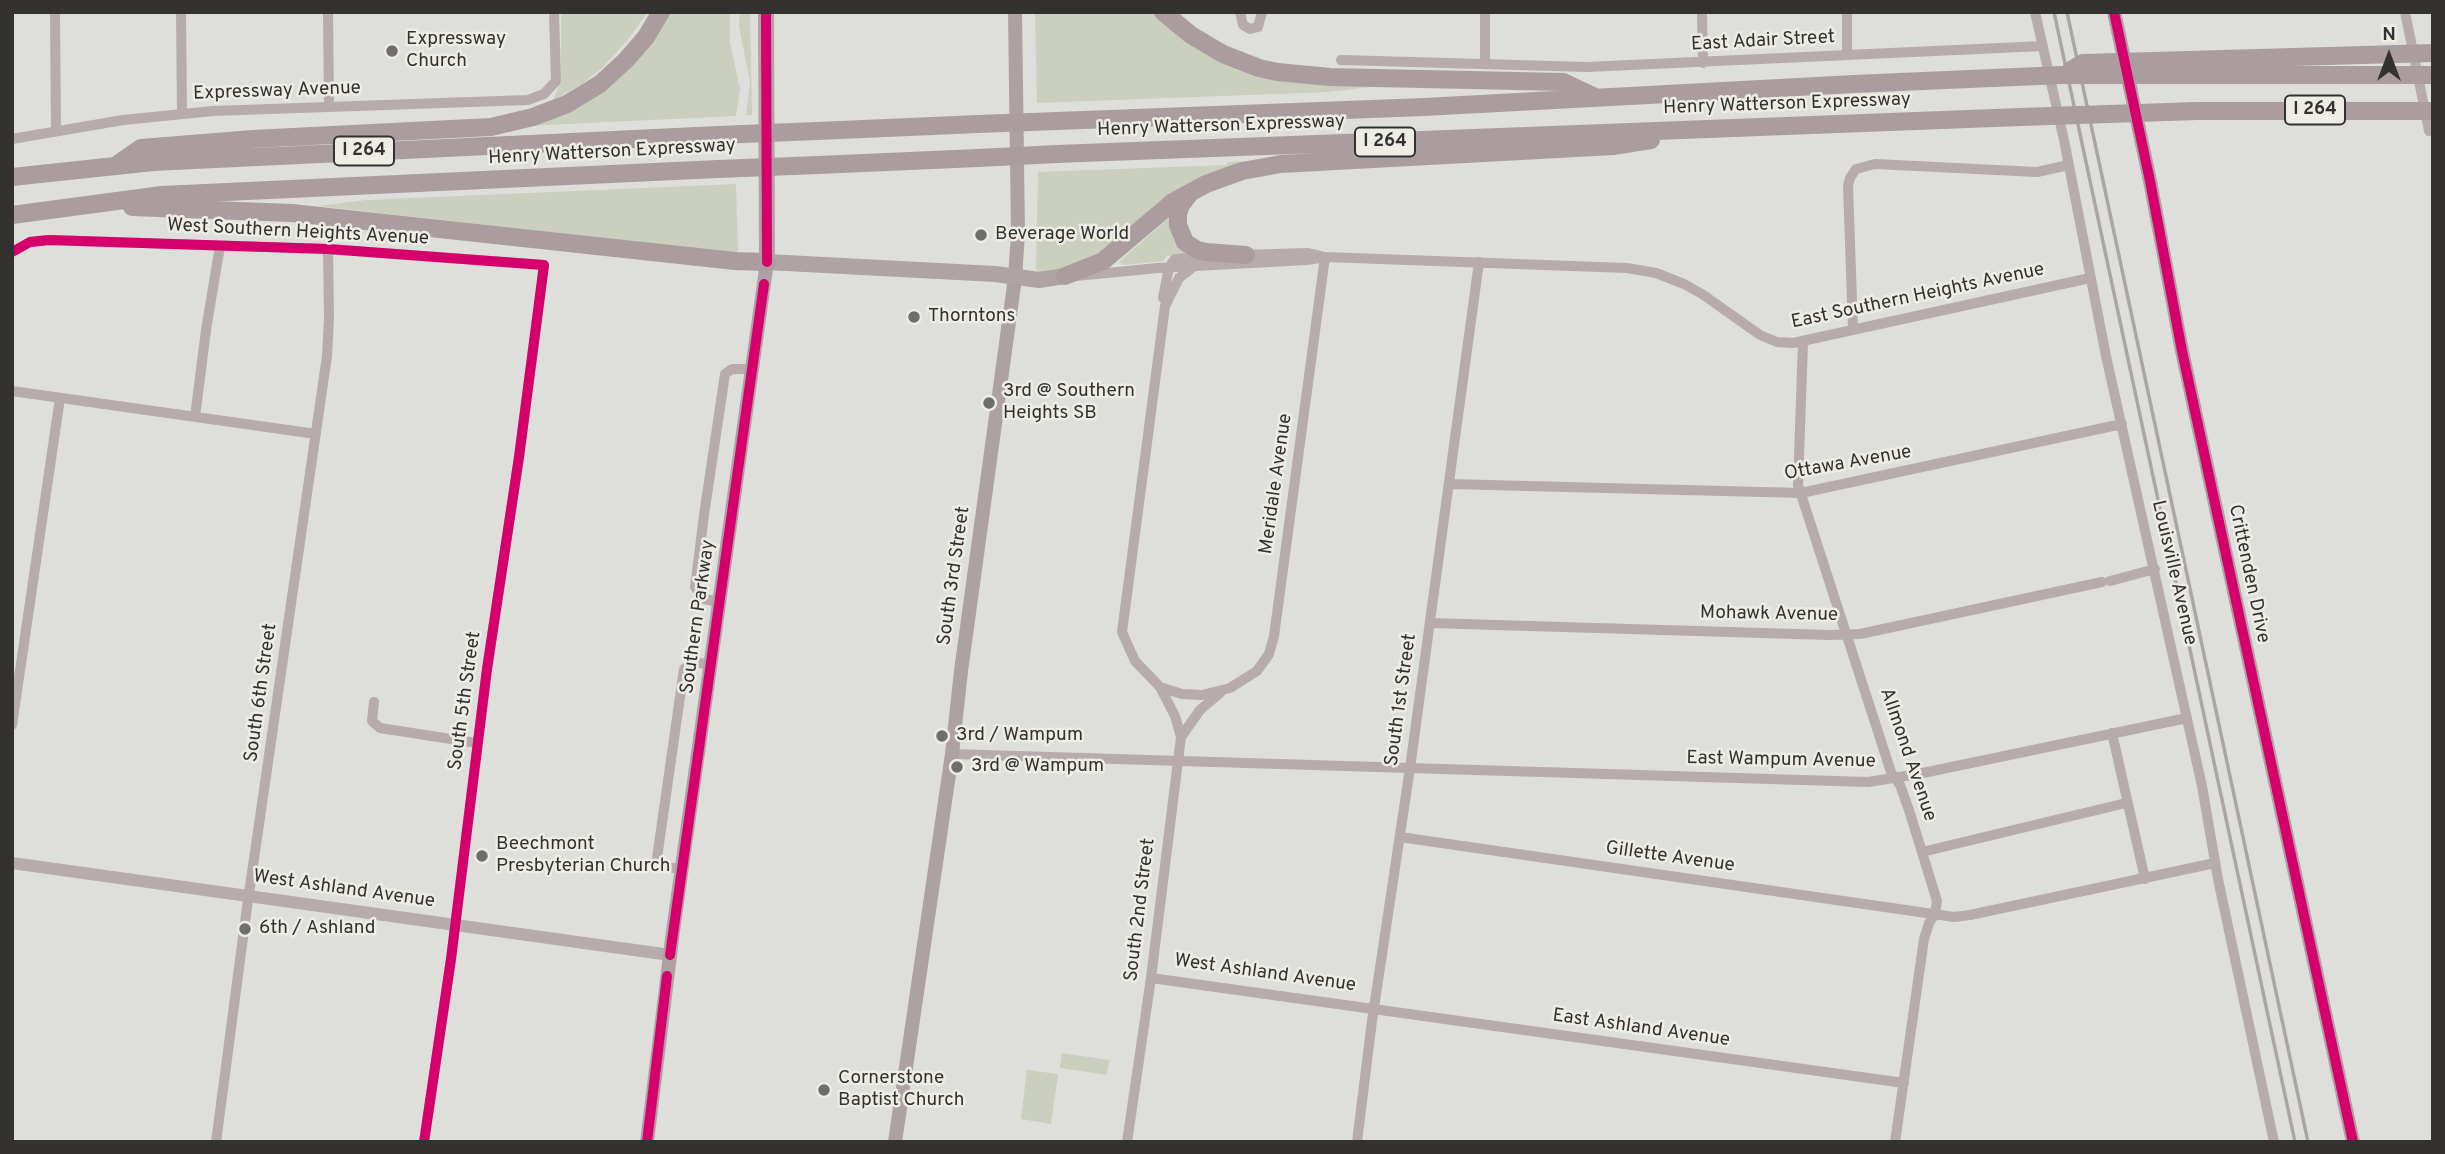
<!DOCTYPE html>
<html>
<head>
<meta charset="utf-8">
<style>
  body { margin:0 }
  #map { position:relative; width:2445px; height:1154px; overflow:hidden; background:#dededa; font-family:Overpass,sans-serif }
  canvas { display:block }
  .frame { position:absolute; inset:0; border:14px solid #333230; pointer-events:none }
  .north { position:absolute; left:2354px; top:21px; width:70px; height:70px; -webkit-text-stroke:5px #edece5; paint-order:stroke; rotate:0deg; font-size:19px; font-weight:700; line-height:28px; text-align:center; color:#333230 }
  .north::after { content:''; display:block; margin:auto; width:24px; height:32px; background:#333230; clip-path:polygon(50% 0,100% 100%,50% 72%,0 100%) }
</style>
</head>
<body>
<div id="map">
<canvas width="2445" height="1154"></canvas>
<div class="frame"></div>
<div class="north">N</div>
</div>
<script>
const ctx = document.querySelector('canvas').getContext('2d');
ctx.lineJoin = 'round';
function fillPath(path, color) {
  ctx.fillStyle = color;
  ctx.fill(path, 'evenodd');
}
function poly(rows) {
  const path = new Path2D();
  for (const r of rows) {
    path.moveTo(r[0], r[1]);
    for (let i = 2; i < r.length; i += 2) path.lineTo(r[i], r[i + 1]);
  }
  return path;
}
function trace(path, color, width, dash) {
  ctx.strokeStyle = color;
  ctx.lineWidth = width;
  ctx.lineCap = dash ? 'butt' : 'round';
  ctx.setLineDash(dash || []);
  ctx.stroke(path);
}
function label(font, color, halo, rows, align = 'center') {
  ctx.font = font + ' Overpass,sans-serif';
  ctx.lineWidth = 5;
  ctx.setLineDash([]);
  ctx.textBaseline = 'middle';
  ctx.strokeStyle = halo;
  ctx.fillStyle = color;
  for (const [text, x, y, turn = 0] of rows) {
    ctx.save();
    ctx.translate(x, y);
    ctx.rotate((+turn || 0) * Math.PI / 180);
    ctx.textAlign = isNaN(turn) ? turn : align;
    if (halo) ctx.strokeText(text, 0, 0);
    ctx.fillText(text, 0, 0);
    ctx.restore();
  }
}
const green = poly([
  [561,12,648,12,626,42,602,68,582,84,553,100,561,82],
  [668,12,730,12,730,43,740,89,736,116,524,126,560,113],
  [740,12,750,12,752,115,746,115,750,82,739,26],
  [1035,12,1152,12,1180,36,1200,50,1379,86,1328,92,1037,103],
  [1244,161,1161,200,1101,252,1091,258,1067,268,1040,272,1036,270,1038,172,1226,165,1228,162],
  [736,184,738,253,318,206,366,200],
  [1170,217,1182,247,1187,254,1166,256,1164,261,1123,265,1119,262],
  [1062,1053,1109,1060,1107,1075,1060,1068],
  [1027,1070,1058,1074,1051,1124,1021,1119]
]);
const minor = poly([
  [55,12,56,131],
  [181,12,182,114],
  [328,12,329,107],
  [1240,12,1243,25,1250,29,1258,27,1262,12],
  [1702,12,1703,63],
  [1847,12,1847,55],
  [2035,12,2064,140,2106,356,2202,786,2218,879,2274,1142],
  [2405,12,2429,131],
  [1341,60,1587,67,2043,46],
  [1485,64,1485,12],
  [12,139,123,120,213,111,528,100,544,94,556,81,554,12],
  [12,252,30,242,49,240,328,249,544,265,519,457,487,669,451,959,424,1142],
  [1242,255,1308,253,1321,256],
  [1193,267,1179,278,1165,306,1122,632,1135,661,1160,687,1182,694,1202,695,1230,688,1257,671,1269,654,1274,636,1325,257],
  [1076,276,1158,268,1307,260,1325,257,1627,268,1656,273,1684,284,1702,294,1760,335,1777,342,1793,343,2090,278],
  [1163,298,1169,267,1175,259,1206,257],
  [1853,329,1848,186,1850,178,1856,169,1875,164,2037,172,2069,165],
  [1803,342,1798,485,1891,772,1900,785,1909,810,1937,901,1935,914,1929,923,1924,939,1895,1142],
  [12,391,316,434],
  [195,417,206,330,220,246],
  [1449,484,1801,493,2122,424],
  [2110,581,2155,569],
  [719,602,704,599,695,587,704,515,725,374,732,369,752,369],
  [1430,623,1829,635,1860,634,2102,582],
  [374,702,372,721,380,728,477,743],
  [12,725,60,398],
  [2112,733,2145,879],
  [1181,737,1200,710,1220,693],
  [952,754,1868,782,1918,774,2187,718],
  [1400,837,1954,917,1970,915,2215,863],
  [1922,852,2126,803],
  [683,869,663,867,659,865,657,858,684,669,695,662,711,665],
  [1151,978,1904,1083],
  [216,1142,247,907,327,356,329,318,328,249],
  [1127,1142,1151,978,1181,737,1175,716,1160,687],
  [1357,1142,1372,1021,1410,768,1479,262]
]);
const tertiary = poly([
  [12,863,670,955]
]);
const secondary = poly([
  [2114,12,2150,181,2182,351,2353,1142],
  [647,1142,673,931,767,262],
  [895,1142,952,754,961,671,1015,278,1018,234,1015,12]
]);
const primary = poly([
  [766,12,767,262,995,274,1039,280,1065,276]
]);
const motorway = poly([
  [1163,12,1191,35,1223,54,1259,68,1277,72,1330,77,1563,82,1595,97],
  [1057,121,1424,107,1854,84],
  [817,131,978,124],
  [1057,154,2020,117],
  [118,164,141,148,253,139,491,127,533,117,567,104,600,84,626,60,646,37,661,12],
  [818,165,978,158],
  [12,177,153,162,718,135],
  [1191,192,1181,205,1178,214,1178,225,1185,242,1197,250,1206,252,1246,255],
  [132,207,292,213,735,261,767,262],
  [12,215,162,195,718,169],
  [1065,276,1103,261,1173,202,1206,184,1242,171,1281,164,1613,146,1651,140]
]);
const rail = poly([
  [2054,12,2295,1142],
  [2067,12,2308,1142]
]);
const motorwayBridge = poly([
  [2071,70,2083,63,2433,53],
  [1854,84,2062,75,2433,75],
  [2020,117,2197,111,2433,111],
  [978,124,1057,121],
  [718,135,817,131],
  [978,158,1057,154],
  [718,169,818,165]
]);
const cycleway = poly([
  [766,12,767,262],
  [2114,12,2150,181,2182,351,2353,1142],
  [12,252,30,242,49,240,328,249,544,265,519,457,487,669,451,959,424,1142],
  [670,955,764,284],
  [647,1142,667,976]
]);
const markers = [
  [392,51,7,"#6f6e6c"],
  [981,235,7,"#6f6e6c"],
  [914,317,7,"#6f6e6c"],
  [989,403,7,"#6f6e6c"],
  [942,736,7,"#6f6e6c"],
  [957,767,7,"#6f6e6c"],
  [482,856,7,"#6f6e6c"],
  [245,929,7,"#6f6e6c"],
  [824,1090,7,"#6f6e6c"]
];
const shields = [
  [2315,110,60],
  [1385,142,60],
  [364,151,60]
];
const shieldNames = [
  ["I 264",2315,110],
  ["I 264",1385,142],
  ["I 264",364,151]
];
const poiNames = [
  ["Expressway",406,40],
  ["Church",406,62],
  ["Beverage World",995,235],
  ["Thorntons",928,317],
  ["3rd @ Southern",1003,392],
  ["Heights SB",1003,414],
  ["3rd / Wampum",956,736],
  ["3rd @ Wampum",971,767],
  ["Beechmont",496,845],
  ["Presbyterian Church",496,867],
  ["6th / Ashland",259,929],
  ["Cornerstone",838,1079],
  ["Baptist Church",838,1101]
];
const streetNames = [
  ["East Adair Street",1763,42,-3],
  ["Expressway Avenue",277,92,-2],
  ["Henry Watterson Expressway",1787,105,-2],
  ["Henry Watterson Expressway",1221,127,-2],
  ["Henry Watterson Expressway",612,153,-3],
  ["West Southern Heights Avenue",298,233,3],
  ["East Southern Heights Avenue",1918,297,-12],
  ["Ottawa Avenue",1848,464,-10],
  ["Meridale Avenue",1277,484,-82],
  ["Louisville Avenue",2173,573,77],
  ["Crittenden Drive",2248,574,78],
  ["South 3rd Street",955,576,-82],
  ["Mohawk Avenue",1769,615,1],
  ["Southern Parkway",699,617,-82],
  ["South 6th Street",262,693,-82],
  ["South 1st Street",1402,700,-82],
  ["South 5th Street",466,701,-82],
  ["Allmond Avenue",1907,755,71],
  ["East Wampum Avenue",1781,761,1],
  ["Gillette Avenue",1670,858,8],
  ["West Ashland Avenue",344,890,8],
  ["South 2nd Street",1141,910,-83],
  ["West Ashland Avenue",1265,974,8],
  ["East Ashland Avenue",1641,1029,8]
];
fillPath(green, '#cbcfbd');
trace(minor, '#b7abad', 10);
trace(tertiary, '#b7abad', 12);
trace(secondary, '#aea1a3', 14);
trace(primary, '#b0a3a4', 16);
trace(motorway, '#ab9d9f', 18);
trace(rail, '#aba5a5', 3.5);
trace(motorwayBridge, '#ab9d9f', 18);
trace(cycleway, '#d6006c', 10);
for (const [x, y, r, color] of markers) {
  const dot = new Path2D();
  dot.arc(x, y, r, 0, 2 * Math.PI);
  ctx.fillStyle = color;
  ctx.fill(dot);
  trace(dot, '#edece5', 2.5);
}
for (const [x, y, w] of shields) {
  const box = new Path2D();
  box.roundRect(x - w / 2, y - 14.5, w, 29, 5);
  ctx.fillStyle = '#edece5';
  ctx.fill(box);
  trace(box, '#333230', 2);
}
label('bold 18px', '#333230', null, shieldNames);
label('19px', '#333230', '#edece5', poiNames, 'left');
label('19px', '#333230', '#edece5', streetNames);
</script>
</body>
</html>
